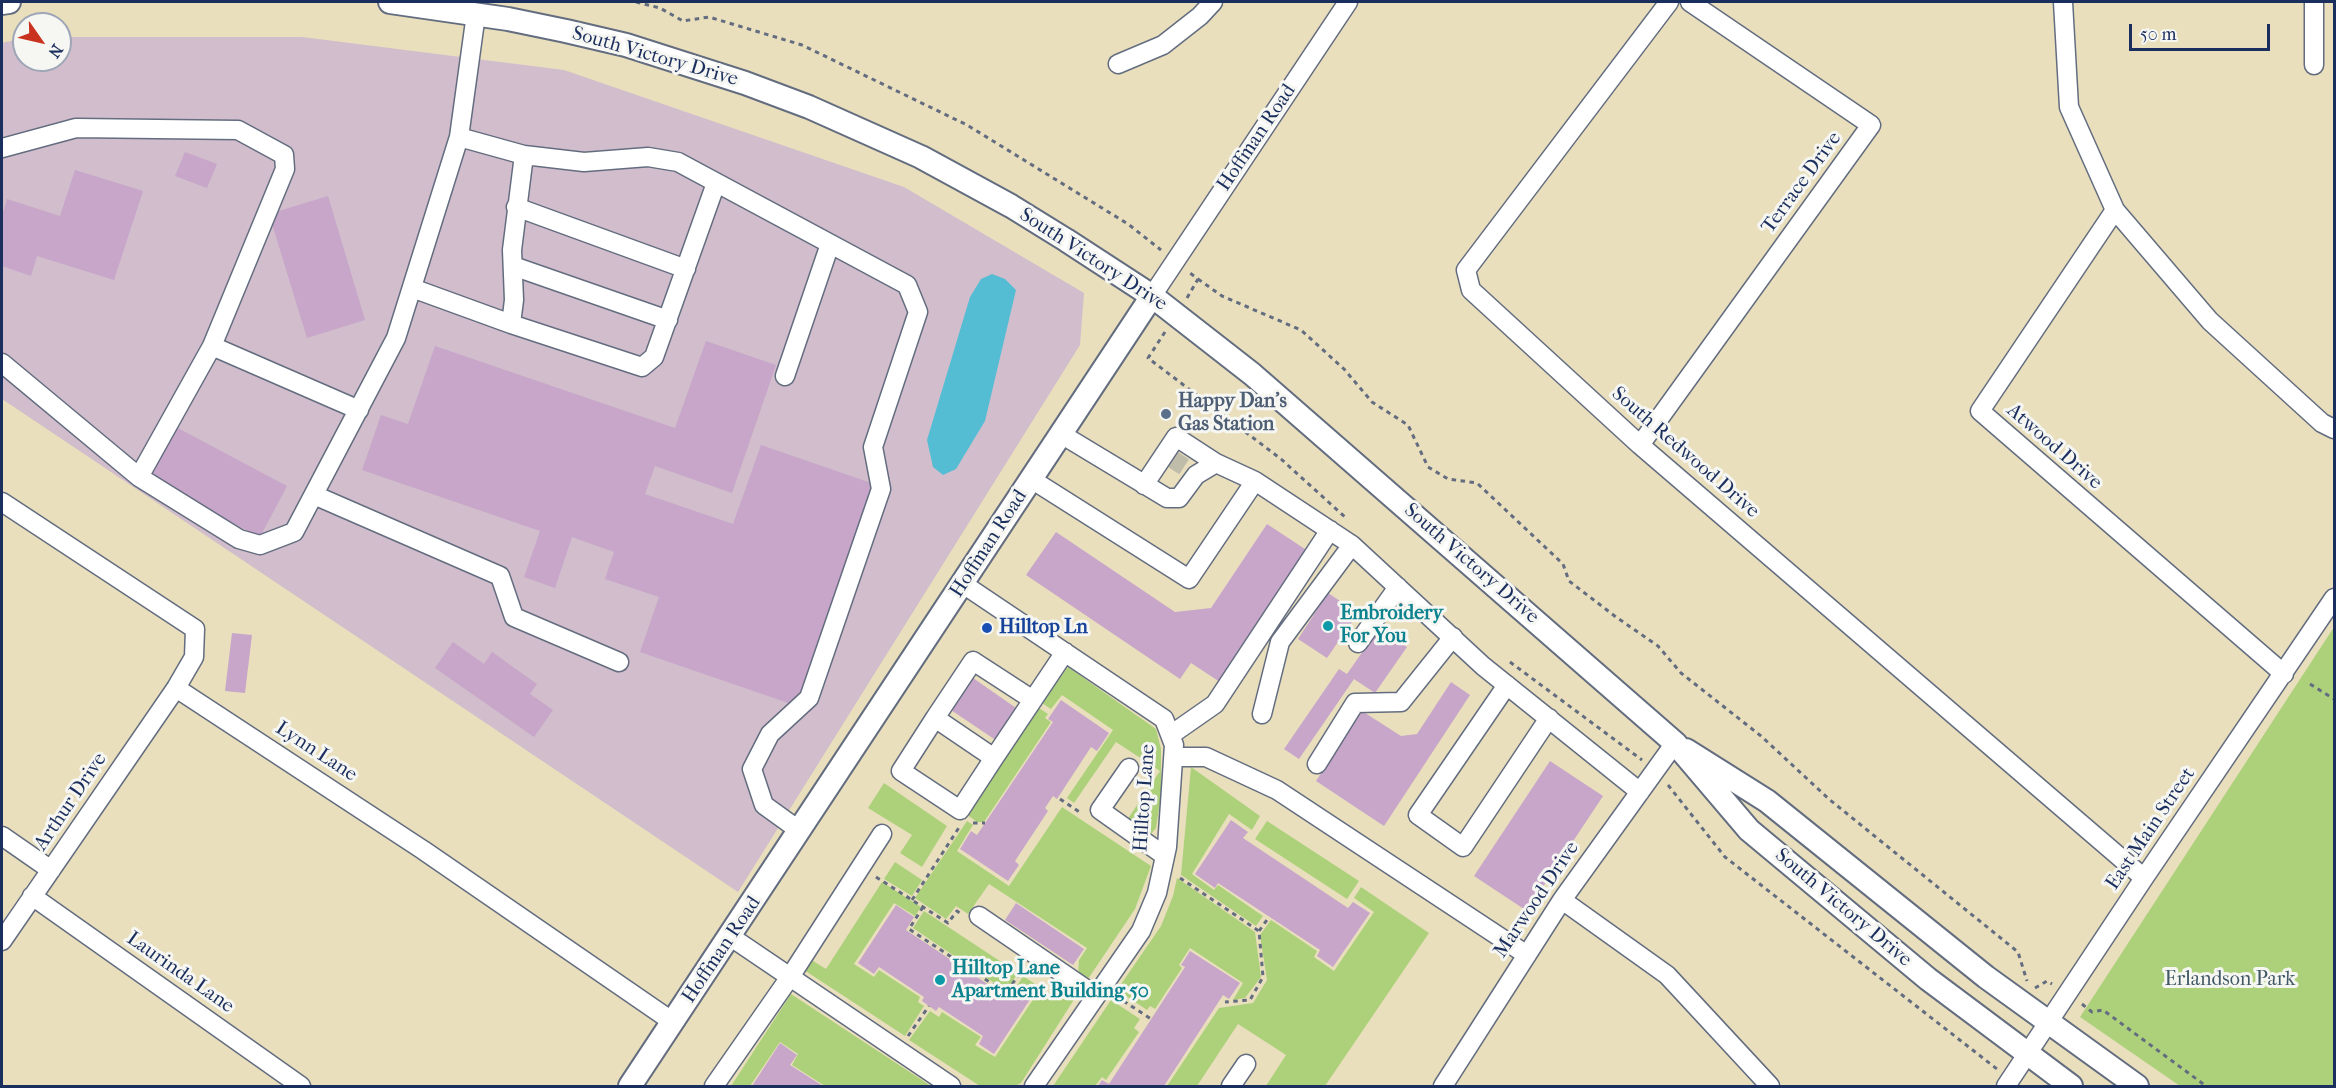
<!DOCTYPE html>
<html>
<head>
<meta charset="utf-8">
<style>
  body { margin:0 }
  #map { position:relative; width:2336px; height:1088px; overflow:hidden; background:#e9dfbd; font-family:"IM FELL French Canon",serif }
  canvas { display:block }
  .frame { position:absolute; inset:0; border:3px solid #1b2f5e; pointer-events:none }
  .north { position:absolute; left:12px; top:12px; width:60px; height:60px; box-sizing:border-box; background:#f6f6f2; border:2px solid #9ea6b7; border-radius:50%; rotate:124deg; font-size:16px; font-weight:700; line-height:24px; text-align:center; color:#1b2f5e }
  .north::after { content:''; display:block; margin:auto; width:21px; height:27px; background:#c8321e; clip-path:polygon(50% 0,100% 100%,50% 72%,0 100%) }
  .scale { position:absolute; left:2129px; top:24px; width:141px; height:27px; box-sizing:border-box; border:3px solid #1b2f5e; border-top:0; padding-left:8px; font-size:18px; line-height:21px; white-space:nowrap; color:#1b2f5e; -webkit-text-stroke:4px #f6f6f2; paint-order:stroke }
</style>
</head>
<body>
<div id="map">
<canvas width="2336" height="1088"></canvas>
<div class="frame"></div>
<div class="north">N</div>
<div class="scale">50 m</div>
</div>
<script>
const ctx = document.querySelector('canvas').getContext('2d');
ctx.lineJoin = 'round';
function fillPath(path, color) {
  ctx.fillStyle = color;
  ctx.fill(path, 'evenodd');
}
function poly(rows) {
  const path = new Path2D();
  for (const r of rows) {
    path.moveTo(r[0], r[1]);
    for (let i = 2; i < r.length; i += 2) path.lineTo(r[i], r[i + 1]);
  }
  return path;
}
function trace(path, color, width, dash) {
  ctx.strokeStyle = color;
  ctx.lineWidth = width;
  ctx.lineCap = dash ? 'butt' : 'round';
  ctx.setLineDash(dash || []);
  ctx.stroke(path);
}
function label(font, color, halo, rows, align = 'center') {
  ctx.font = font + ' "IM FELL French Canon",serif';
  ctx.lineWidth = 6;
  ctx.setLineDash([]);
  ctx.textBaseline = 'middle';
  ctx.strokeStyle = halo;
  ctx.fillStyle = color;
  for (const [text, x, y, turn = 0] of rows) {
    ctx.save();
    ctx.translate(x, y);
    ctx.rotate((+turn || 0) * Math.PI / 180);
    ctx.textAlign = isNaN(turn) ? turn : align;
    if (halo) ctx.strokeText(text, 0, 0);
    ctx.fillText(text, 0, 0);
    ctx.restore();
  }
}
const industrial = poly([
  [60,37,302,37,564,70,904,187,1084,293,1080,345,738,892,2,399,2,43,24,38,24,60,60,60]
]);
const green = poly([
  [2334,627,2334,1086,2180,1086,2080,1017],
  [1068,667,1156,729,1161,749,1161,795,1156,828,1151,834,1145,833,1127,820,1160,771,1116,742,1074,803,1067,798,1113,730,1062,695,1051,709,1042,703],
  [1039,708,1048,714,1045,718,1051,722,984,822,977,822,966,814],
  [1191,767,1260,816,1252,830,1229,814,1192,874,1214,890,1218,885,1263,916,1256,926,1181,875],
  [884,783,947,826,922,867,900,853,912,835,868,808],
  [1062,807,1151,866,1135,909,1088,979,1083,980,1078,976,1079,960,1087,948,989,884,968,914,956,906,946,919,915,898,967,821,973,825,957,851,1009,886],
  [1267,821,1359,881,1347,899,1255,839],
  [895,862,922,880,912,896,884,879],
  [1177,878,1255,932,1261,977,1245,998,1233,1000,1243,983,1190,948,1179,965,1182,968,1155,1009,1150,1006,1147,1010,1117,990,1161,926,1173,896],
  [882,882,921,907,915,916,894,903,854,964,874,977,879,970,920,997,918,1002,924,1006,905,1036,804,970,810,959,826,969],
  [1361,887,1429,933,1325,1086,1266,1086,1286,1055,1238,1024,1197,1086,1167,1086,1219,1008,1253,1003,1267,980,1260,935,1271,920,1317,951,1314,957,1334,971,1374,912,1354,898],
  [924,911,1018,973,1006,991,913,928],
  [1023,976,1061,1001,1067,992,1075,998,1021,1083,1015,1086,980,1086,909,1040,930,1011,939,1017,942,1012,981,1037,975,1045,995,1057,1034,998,1017,986],
  [791,994,931,1086,825,1086,792,1065,798,1054,780,1042,750,1086,731,1086],
  [1111,1000,1140,1019,1134,1028,1139,1032,1106,1080,1102,1077,1095,1086,1053,1086]
]);
const water = poly([
  [992,274,1005,279,1016,290,985,421,956,469,943,475,933,467,927,440,970,297,981,279]
]);
const building = poly([
  [185,152,217,164,207,188,175,176],
  [75,170,143,191,114,280,37,256,31,276,2,266,2,216,7,199,60,216],
  [328,196,365,320,307,338,269,214],
  [706,341,776,365,732,493,655,466,645,494,733,524,761,445,874,484,797,706,640,652,659,597,605,579,614,552,572,537,555,588,524,577,540,531,362,470,381,415,408,424,435,346,675,428],
  [174,426,287,486,260,537,147,478],
  [1267,524,1308,551,1220,682,1191,663,1180,679,1026,575,1056,532,1175,612,1211,608],
  [1328,593,1358,613,1327,658,1298,639],
  [1379,628,1407,647,1375,693,1354,679,1299,759,1284,749,1339,669,1347,674],
  [232,633,252,635,245,693,225,691],
  [453,642,484,664,492,652,537,684,530,694,553,710,534,737,435,668],
  [973,678,1019,710,997,741,951,710],
  [1451,682,1470,695,1384,826,1316,781,1362,711,1401,736,1417,734],
  [1061,700,1109,733,1097,751,1091,747,1057,799,1053,796,1045,808,1048,811,1015,861,1019,865,1008,881,960,849,971,831,977,835,1053,722,1048,719],
  [1550,761,1603,796,1527,911,1474,876],
  [1231,820,1248,832,1243,838,1348,908,1353,902,1370,913,1333,967,1317,956,1320,950,1218,883,1215,888,1195,874],
  [1016,903,1084,949,1073,965,1005,920],
  [896,905,914,917,906,930,1007,997,1014,986,1031,998,994,1054,979,1044,983,1036,939,1007,936,1011,922,1001,924,997,879,967,874,974,858,963],
  [1190,951,1240,983,1229,999,1223,995,1164,1086,1098,1086,1102,1080,1109,1084,1185,967,1181,965],
  [780,1043,797,1055,790,1065,823,1086,752,1086]
]);
const minorTunnel = poly([
  [1169,457,1186,468]
]);
const path = poly([
  [636,2,660,8,683,21,709,17,802,45,967,125,1128,224,1161,250],
  [1198,279,1222,296,1301,330,1344,369,1372,402,1408,425,1428,467,1448,479,1477,483,1563,564,1569,581,1616,617,1658,646,1681,673,1761,736,1830,800,2018,952,2027,981],
  [1187,298,1198,279,1190,273],
  [1165,332,1148,358,1281,459,1345,517],
  [1510,662,1642,760],
  [2310,684,2334,699],
  [1668,785,1725,857,1997,1069],
  [1060,799,1081,813],
  [973,823,985,823],
  [876,877,948,923,957,911,962,915],
  [1180,878,1259,931,1263,977,1250,1000,1225,1002],
  [912,900,960,826],
  [923,907,909,929,1006,993,1024,967],
  [1259,931,1269,917],
  [2035,988,2047,981,2052,984],
  [1116,996,1151,1019],
  [2082,1004,2092,1012,2103,1010,2206,1086],
  [908,1036,929,1006]
]);
const minor = poly([
  [1669,2,1466,270,1471,290,1640,445,2144,878],
  [2063,2,2069,107,2115,210,2210,321,2322,423,2334,429],
  [1118,64,1163,45,1200,16,1213,2],
  [2314,65,2314,2],
  [459,137,524,155,584,162,648,157,678,162,907,285,918,312,873,447,881,489,809,698,770,734,752,769,764,805,800,831],
  [2,148,76,128,238,130,284,155,285,169,212,346,359,410],
  [524,155,512,250,514,300,511,324,642,367,654,357,716,183],
  [516,207,686,269],
  [2115,210,1980,411,2284,674],
  [513,266,668,320],
  [412,288,511,324],
  [1152,296,1348,2],
  [2,363,139,477,239,539,260,545,294,532,396,338,459,137,476,14],
  [785,376,830,244],
  [1061,434,1167,498,1179,498,1196,475,1216,463,1255,481],
  [1640,445,1871,125,1690,2],
  [139,477,212,346],
  [1031,479,1189,579,1255,481,1352,545,1483,666,1640,792],
  [1144,485,1176,437,1216,463],
  [314,495,500,576,514,617,619,662],
  [2,502,195,629,194,657,176,688,2,941],
  [963,584,1164,719,1174,745,1167,847,1157,893,1141,931,1034,1086],
  [1358,643,1398,587],
  [1507,685,1418,815,1463,847,1549,718],
  [176,688,423,850,673,1022],
  [1262,714,1280,642,1352,545],
  [935,718,973,661,1033,700],
  [1172,734,1215,704,1330,530],
  [1174,757,1206,757,1277,790,1527,955],
  [994,758,935,718,901,771,960,810,994,758,1065,652],
  [1317,764,1355,703,1401,702,1453,637],
  [1129,768,1100,810,1165,856],
  [2,836,51,870],
  [32,896,301,1086],
  [1562,900,1667,975,1770,1086],
  [979,916,1096,996],
  [731,937,951,1086],
  [714,1086,790,977,882,834],
  [1231,1086,1246,1064],
  [1443,1086,1562,900,1675,743],
  [2006,1086,2144,878,2334,598]
]);
const major = poly([
  [390,2,508,19,566,31,626,45,745,83,809,107,921,157,1011,206,1066,240,1152,296,1252,374,1675,743,1749,830,1928,979,2071,1086],
  [2,3,9,2],
  [1686,750,1767,801,1986,977,2137,1086],
  [630,1086,1152,296]
]);
const markers = [
  [1166,414,6,"#5c6f8a"],
  [1328,626,6,"#0f9aa8"],
  [987,628,6,"#1a4fb4"],
  [940,980,6,"#0f9aa8"]
];
const streetNames = [
  ["South Victory Drive",655,57,16],
  ["Hoffman Road",1257,138,-56],
  ["Terrace Drive",1802,183,-54],
  ["South Victory Drive",1093,260,33],
  ["Atwood Drive",2054,447,41],
  ["South Redwood Drive",1685,453,41],
  ["Hoffman Road",989,544,-57],
  ["South Victory Drive",1471,564,41],
  ["Lynn Lane",316,752,33],
  ["Hilltop Lane",1145,798,-86],
  ["Arthur Drive",71,802,-56],
  ["East Main Street",2151,829,-56],
  ["Marwood Drive",1537,900,-56],
  ["South Victory Drive",1843,908,40],
  ["Hoffman Road",722,950,-56],
  ["Laurinda Lane",180,973,35]
];
const serviceNames = [
  ["Happy Dan's",1178,402],
  ["Gas Station",1178,425]
];
const cultureNames = [
  ["Embroidery",1340,614],
  ["For You",1340,637],
  ["Hilltop Lane",952,969],
  ["Apartment Building 50",952,992]
];
const transitNames = [
  ["Hilltop Ln",999,628]
];
const parkNames = [
  ["Erlandson Park",2230,980]
];
fillPath(industrial, '#d1bdcc');
fillPath(green, '#add17b');
fillPath(water, '#55bdd3');
fillPath(building, '#c7a6c9');
trace(minorTunnel, '#c0bcaa', 18, [18, 9]);
trace(minor, '#636d7f', 21);
trace(major, '#636d7f', 26);
trace(path, '#636d7f', 3, [4.5, 4.5]);
trace(minor, '#fff', 18);
trace(major, '#fff', 22);
for (const [x, y, r, color] of markers) {
  const dot = new Path2D();
  dot.arc(x, y, r, 0, 2 * Math.PI);
  ctx.fillStyle = color;
  ctx.fill(dot);
  trace(dot, '#f6f6f2', 2);
}
label('20px', '#1b2f5e', '#f6f6f2', streetNames);
label('bold 20px', '#4e5e75', '#f6f6f2', serviceNames, 'left');
label('bold 20px', '#0d838f', '#f6f6f2', cultureNames, 'left');
label('bold 20px', '#164399', '#f6f6f2', transitNames, 'left');
label('20px', '#405865', '#f6f6f2', parkNames);
</script>
</body>
</html>
